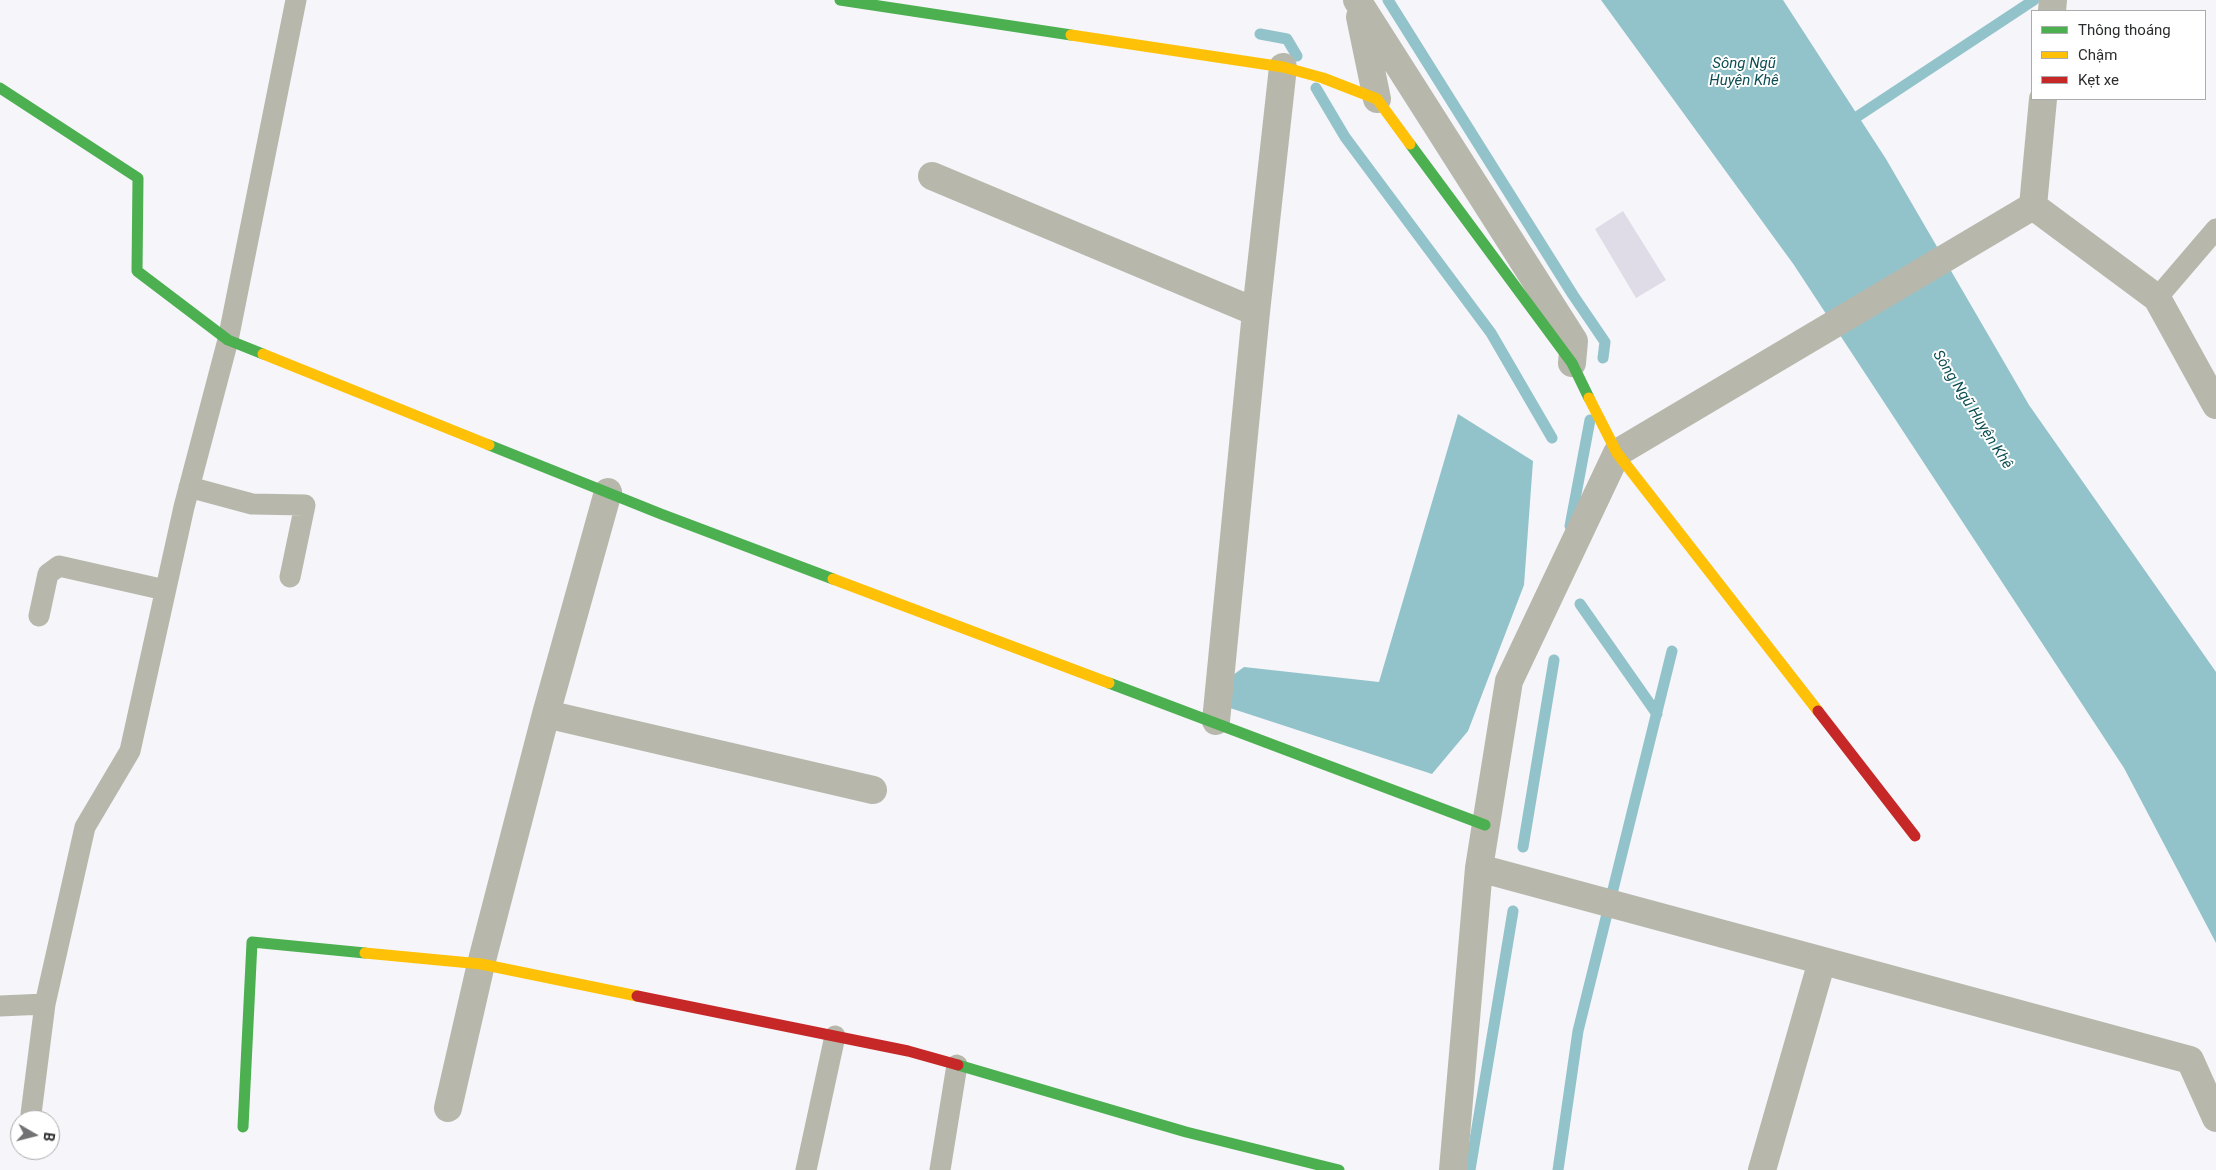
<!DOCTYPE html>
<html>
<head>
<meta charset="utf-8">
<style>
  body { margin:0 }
  #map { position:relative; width:2216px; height:1170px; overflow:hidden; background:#f5f5fa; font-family:Roboto,sans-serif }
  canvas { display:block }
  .legend { position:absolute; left:2031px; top:10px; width:175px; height:90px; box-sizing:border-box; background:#fff; border:1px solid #aaabab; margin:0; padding:6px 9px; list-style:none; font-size:15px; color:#2b2c2e }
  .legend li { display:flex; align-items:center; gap:10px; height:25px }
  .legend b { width:25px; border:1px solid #aaabab }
  .north { position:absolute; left:10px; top:1110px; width:50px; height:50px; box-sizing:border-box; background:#fff; border:1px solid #aaabab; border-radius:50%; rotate:98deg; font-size:14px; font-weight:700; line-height:20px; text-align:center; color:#2b2c2e }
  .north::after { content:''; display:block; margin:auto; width:18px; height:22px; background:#727275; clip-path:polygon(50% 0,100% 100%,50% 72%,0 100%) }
</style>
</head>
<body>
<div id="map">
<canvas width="2216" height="1170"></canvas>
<ul class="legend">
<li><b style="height:6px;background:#4caf50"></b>Thông thoáng</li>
<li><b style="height:6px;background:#ffc107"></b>Chậm</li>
<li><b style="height:6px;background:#c62828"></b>Kẹt xe</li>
</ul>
<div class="north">B</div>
</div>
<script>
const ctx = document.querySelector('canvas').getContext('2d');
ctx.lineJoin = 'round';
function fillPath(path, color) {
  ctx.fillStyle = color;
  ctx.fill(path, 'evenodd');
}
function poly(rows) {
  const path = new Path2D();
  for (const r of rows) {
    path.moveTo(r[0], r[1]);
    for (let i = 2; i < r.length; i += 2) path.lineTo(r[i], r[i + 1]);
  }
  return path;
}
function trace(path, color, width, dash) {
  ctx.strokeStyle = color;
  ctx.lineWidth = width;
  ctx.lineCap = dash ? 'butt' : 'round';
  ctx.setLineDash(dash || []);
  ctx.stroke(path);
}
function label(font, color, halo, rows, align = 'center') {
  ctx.font = font + ' Roboto,sans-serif';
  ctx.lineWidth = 4;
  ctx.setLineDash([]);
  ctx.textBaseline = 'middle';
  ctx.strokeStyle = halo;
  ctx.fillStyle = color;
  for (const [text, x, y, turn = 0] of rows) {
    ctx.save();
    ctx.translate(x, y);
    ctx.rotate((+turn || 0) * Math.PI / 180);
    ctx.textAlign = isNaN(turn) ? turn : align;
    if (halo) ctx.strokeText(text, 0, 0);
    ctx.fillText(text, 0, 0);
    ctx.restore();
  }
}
const water = poly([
  [1601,0,1783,0,1886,159,2029,405,2216,672,2216,943,2124,768,1794,265],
  [1458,414,1533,461,1524,585,1468,731,1432,774,1230,708,1233,675,1244,667,1379,682]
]);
const stream = poly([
  [1388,0,1573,295,1605,342,1603,358],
  [1260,34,1287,39,1297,56],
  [1316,88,1345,137,1491,333,1552,438],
  [1846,124,2034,0],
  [1570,526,1590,420],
  [1580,604,1657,714],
  [1523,847,1554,660],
  [1470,1170,1513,911],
  [1558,1170,1578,1031,1672,651]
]);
const building = poly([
  [1623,211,1666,280,1636,298,1595,229]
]);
const lane = poly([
  [2157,298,2216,229],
  [189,487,252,504,305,505,290,577],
  [39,616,48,574,59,566,165,590],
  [0,1006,45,1004,85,827,130,751,184,507,228,340,296,0],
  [31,1114,45,1004],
  [806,1170,835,1036],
  [940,1170,957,1065]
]);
const street = poly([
  [1357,0,1574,341,1572,363],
  [2052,11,2053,0],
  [1360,17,1377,99],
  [932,176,1256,312],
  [2033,206,2157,298,2216,405],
  [2033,206,2043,99],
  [546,714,873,790],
  [1216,721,1256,312,1283,67],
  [1479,868,2190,1060,2216,1118],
  [448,1108,481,964,546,714,608,492],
  [1453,1170,1479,868,1509,681,1617,453,2033,206],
  [1762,1170,1822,961]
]);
const fast = poly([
  [840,0,1071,35],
  [0,88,138,178,137,271,228,340,263,354],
  [1410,144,1572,363,1589,398],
  [489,445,661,514,833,579],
  [1109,683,1485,825],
  [958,1065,1186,1132,1339,1170],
  [243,1127,252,942,365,953]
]);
const slow = poly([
  [1071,35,1283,67,1323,78,1377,99,1410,144],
  [263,354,489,445],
  [1589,398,1617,453,1818,711],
  [833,579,1109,683],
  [365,953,481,964,637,996]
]);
const jam = poly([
  [1818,711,1915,836],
  [637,996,908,1051,958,1065]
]);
const waterNames = [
  ["Sông Ngũ",1744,64],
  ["Huyện Khê",1744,81],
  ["Sông Ngũ Huyện Khê",1972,410,58]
];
fillPath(water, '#92c3ca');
trace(stream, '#92c3ca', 11);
fillPath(building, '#dfdbe7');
trace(lane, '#b7b8ab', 21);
trace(street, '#b7b8ab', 28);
trace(fast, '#4caf50', 11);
trace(slow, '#ffc107', 11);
trace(jam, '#c62828', 11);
label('italic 15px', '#0d4e53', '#fff', waterNames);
</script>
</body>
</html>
